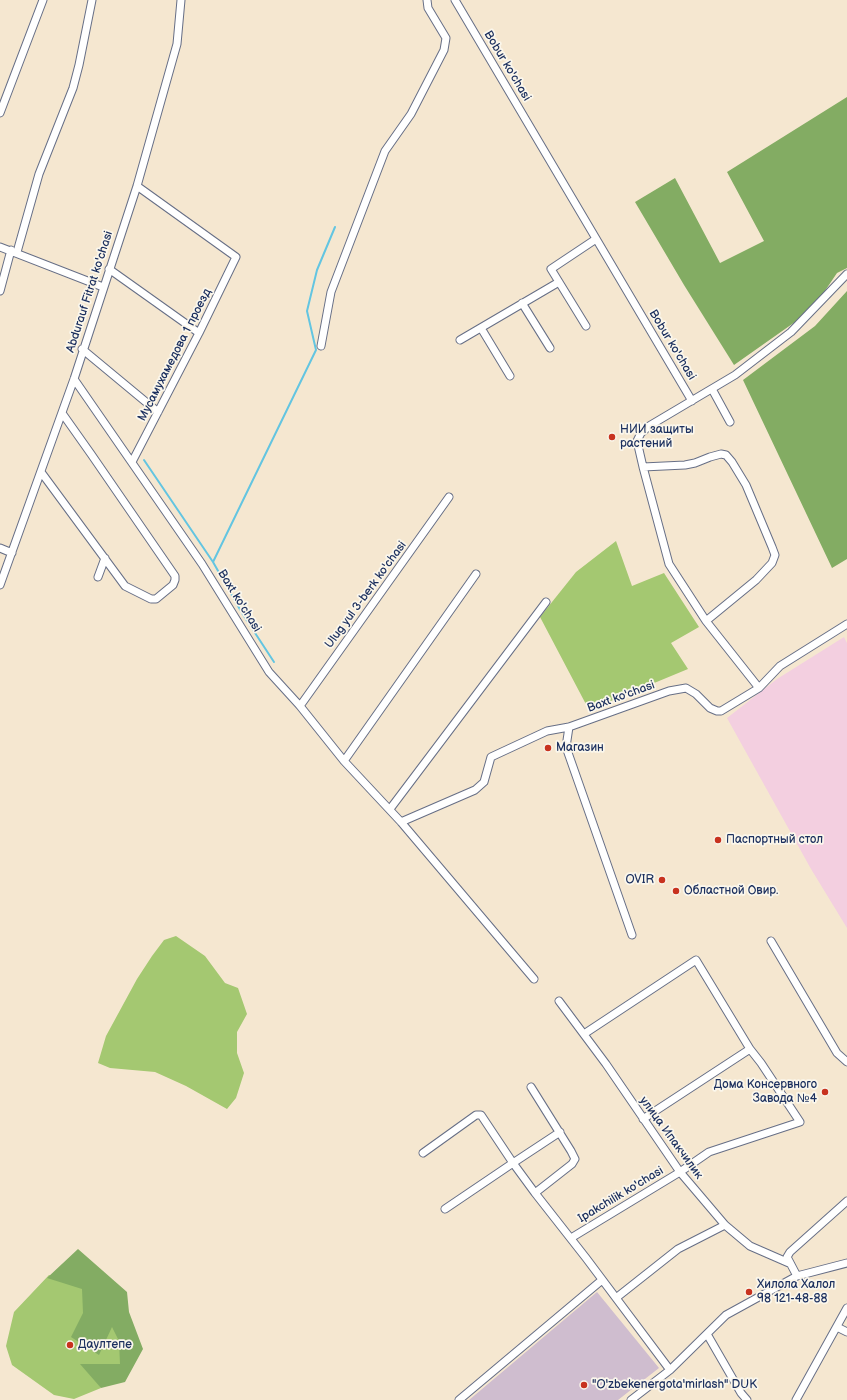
<!DOCTYPE html>
<html>
<head>
<meta charset="utf-8">
<style>
  body { margin:0 }
  canvas { display:block; background:#f5e7d0 }
</style>
</head>
<body>
<canvas width="847" height="1400"></canvas>
<script>
const ctx = document.querySelector('canvas').getContext('2d');
ctx.lineJoin = 'round';
function fillPath(path, color) {
  ctx.fillStyle = color;
  ctx.fill(path, 'evenodd');
}
function poly(rows) {
  const path = new Path2D();
  for (const r of rows) {
    path.moveTo(r[0], r[1]);
    for (let i = 2; i < r.length; i += 2) path.lineTo(r[i], r[i + 1]);
  }
  return path;
}
function trace(path, color, width, dash) {
  ctx.strokeStyle = color;
  ctx.lineWidth = width;
  ctx.lineCap = dash ? 'butt' : 'round';
  ctx.setLineDash(dash || []);
  ctx.stroke(path);
}
function label(font, color, halo, rows, align = 'center') {
  ctx.font = font + ' "Balsamiq Sans",sans-serif';
  ctx.lineWidth = 3.5;
  ctx.setLineDash([]);
  ctx.textBaseline = 'middle';
  ctx.strokeStyle = halo;
  ctx.fillStyle = color;
  for (const [text, x, y, turn = 0] of rows) {
    ctx.save();
    ctx.translate(x, y);
    ctx.rotate((+turn || 0) * Math.PI / 180);
    ctx.textAlign = isNaN(turn) ? turn : align;
    if (halo) ctx.strokeText(text, 0, 0);
    ctx.fillText(text, 0, 0);
    ctx.restore();
  }
}
const built = poly([
  [844,637,847,643,847,928,811,869,727,718,777,679]
]);
const industrial = poly([
  [597,1292,659,1368,618,1400,469,1400]
]);
const green = poly([
  [616,541,632,586,664,573,699,627,671,643,688,669,589,710,540,617,576,572],
  [176,936,205,956,225,983,238,988,247,1014,237,1032,237,1053,244,1073,236,1098,227,1109,186,1086,155,1072,110,1068,98,1063,106,1036,137,979,152,956,164,940],
  [49,1275,86,1285,124,1335,123,1370,92,1370,101,1388,74,1399,54,1395,12,1365,6,1346,14,1312]
]);
const forest = poly([
  [847,97,847,268,837,273,812,310,734,365,684,285,635,202,675,178,720,263,764,241,727,172],
  [847,291,847,559,832,568,743,380,815,326],
  [78,1249,127,1292,129,1312,143,1349,125,1382,101,1388,80,1364,120,1364,119,1341,112,1327,99,1355,71,1337,83,1313,82,1289,47,1278]
]);
const stream = poly([
  [144,460,213,562,242,613,274,662],
  [213,562,316,350,307,311,317,270,335,227]
]);
const minor = poly([
  [455,0,692,401],
  [0,113,43,0],
  [0,247,103,287],
  [17,252,39,174,73,88,79,65,92,0],
  [109,269,199,333],
  [0,291,11,250],
  [522,303,550,348],
  [586,326,551,269,596,239],
  [481,328,510,376],
  [460,340,559,282],
  [321,346,331,292,385,151,411,114,444,50,446,38,428,8,427,0],
  [82,349,158,412],
  [74,379,202,564,269,672,300,706,344,761,401,822,534,979],
  [712,389,730,422],
  [132,462,199,333,236,257,137,186],
  [643,467,685,465,695,463,710,457,721,454,726,455,732,462,746,485,772,547,775,555,772,563,756,580,706,621],
  [41,472,125,586,151,599,156,599,173,585,175,580,175,576,91,454,62,413],
  [0,548,12,553],
  [98,577,105,558],
  [0,585,74,379,137,186,177,44,181,0],
  [759,688,706,621,669,564,643,467,637,441,641,433,649,426,735,375,791,332,847,274],
  [300,706,449,497],
  [569,727,566,747,632,935],
  [344,761,476,574],
  [390,809,546,602],
  [401,822,475,790,484,782,491,757,547,731,569,727,669,691,686,688,696,694,710,708,717,711,721,711,759,688,780,666,847,624],
  [771,941,837,1053,847,1062],
  [559,1001,606,1064,680,1172,725,1225,750,1246,789,1263],
  [531,1087,571,1151,575,1159,572,1164,535,1193,586,1258,670,1370],
  [643,1119,750,1049],
  [423,1153,476,1115,481,1115,513,1163,560,1132],
  [445,1209,513,1163,535,1193],
  [571,1238,680,1172,709,1152,800,1122,761,1063,750,1049,696,960,584,1034],
  [797,1276,787,1257,790,1252,847,1201],
  [616,1298,678,1249,725,1225],
  [837,1327,847,1332],
  [707,1334,741,1393,747,1400],
  [459,1400,602,1280],
  [631,1400,670,1370,726,1315,797,1276,847,1263],
  [796,1400,847,1308]
]);
const markers = [
  [612,437,4,"#c8321e"],
  [548,748,4,"#c8321e"],
  [718,840,4,"#c8321e"],
  [662,880,4,"#c8321e"],
  [676,891,4,"#c8321e"],
  [825,1092,4,"#c8321e"],
  [749,1292,4,"#c8321e"],
  [70,1345,4,"#c8321e"],
  [584,1385,4,"#c8321e"]
];
const streetNames = [
  ["Bobur ko'chasi",507,66,59],
  ["Abdurauf Fitrat ko'chasi",90,292,-72],
  ["Bobur ko'chasi",672,345,59],
  ["Мусамухамедова 1 проезд",175,355,-63],
  ["Ulug yul 3-berk ko'chasi",366,595,-54],
  ["Baxt ko'chasi",239,601,58],
  ["Baxt ko'chasi",621,697,-20],
  ["улица Ипакчилик",671,1138,54],
  ["Ipakchilik ko'chasi",621,1195,-31]
];
const poiNames = [
  ["НИИ защиты",620,430],
  ["растений",620,444],
  ["Магазин",556,748],
  ["Паспортный стол",726,840],
  ["OVIR",654,880,"right"],
  ["Областной Овир.",684,891],
  ["Дома Консервного",817,1085,"right"],
  ["Завода №4",817,1099,"right"],
  ["Хилола Халол",757,1285],
  ["98 121-48-88",757,1299],
  ["Даултепе",78,1345],
  ["\"O'zbekenergota'mirlash\" DUK",592,1385]
];
fillPath(built, '#f3cfe0');
fillPath(industrial, '#cfbdcf');
fillPath(green, '#a4c871');
fillPath(forest, '#83ac63');
trace(stream, '#63c5e1', 2);
trace(minor, '#676f86', 9);
trace(minor, '#fff', 7);
for (const [x, y, r, color] of markers) {
  const dot = new Path2D();
  dot.arc(x, y, r, 0, 2 * Math.PI);
  ctx.fillStyle = color;
  ctx.fill(dot);
  trace(dot, '#fbf7ec', 1.5);
}
label('12px', '#1b2f5e', '#fbf7ec', streetNames);
label('12px', '#1b2f5e', '#fbf7ec', poiNames, 'left');
</script>
</body>
</html>
